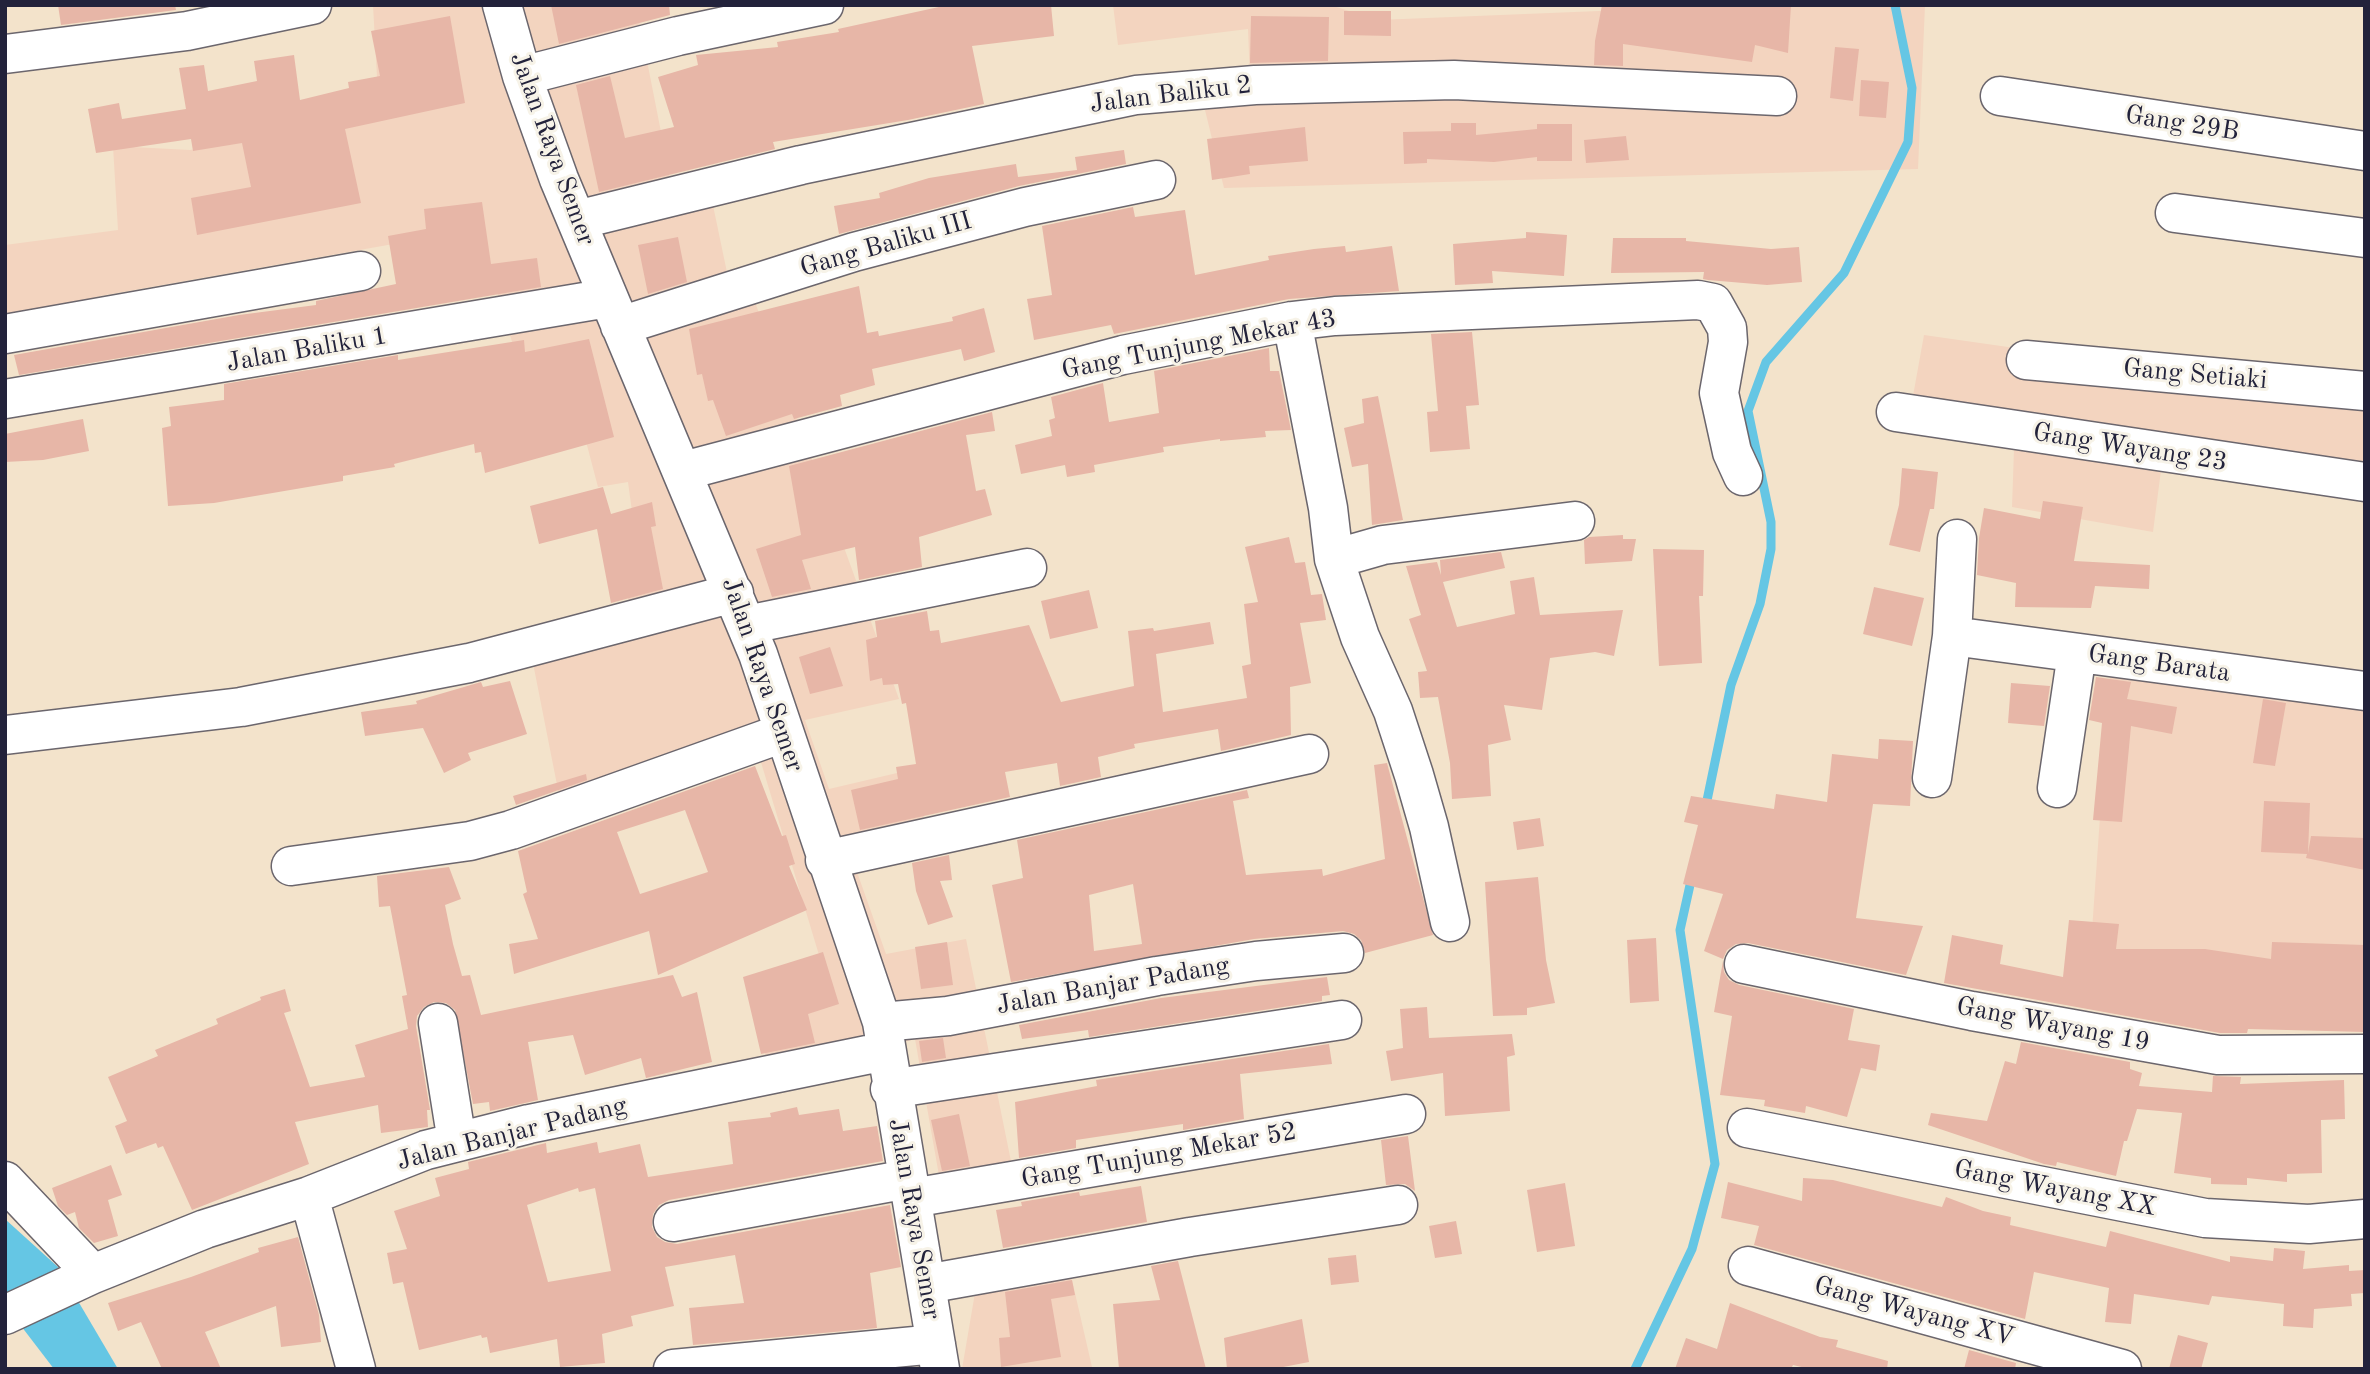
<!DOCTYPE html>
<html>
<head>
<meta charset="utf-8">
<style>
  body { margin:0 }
  #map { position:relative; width:2370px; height:1374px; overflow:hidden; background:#f3e3cb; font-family:"Old Standard TT",serif }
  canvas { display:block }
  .frame { position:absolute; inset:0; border:7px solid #22223b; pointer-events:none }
</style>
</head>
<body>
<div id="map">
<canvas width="2370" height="1374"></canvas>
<div class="frame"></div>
</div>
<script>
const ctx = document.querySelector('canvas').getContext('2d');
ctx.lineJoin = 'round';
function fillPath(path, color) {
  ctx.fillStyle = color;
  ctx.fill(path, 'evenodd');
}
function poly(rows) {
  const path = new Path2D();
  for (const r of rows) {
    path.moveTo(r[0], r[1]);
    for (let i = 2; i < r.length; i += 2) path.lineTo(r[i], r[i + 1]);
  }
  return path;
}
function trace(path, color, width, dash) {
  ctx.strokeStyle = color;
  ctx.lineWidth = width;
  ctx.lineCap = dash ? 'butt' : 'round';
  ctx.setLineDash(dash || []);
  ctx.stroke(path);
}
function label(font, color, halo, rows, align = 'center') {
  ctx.font = font + ' "Old Standard TT",serif';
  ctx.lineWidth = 6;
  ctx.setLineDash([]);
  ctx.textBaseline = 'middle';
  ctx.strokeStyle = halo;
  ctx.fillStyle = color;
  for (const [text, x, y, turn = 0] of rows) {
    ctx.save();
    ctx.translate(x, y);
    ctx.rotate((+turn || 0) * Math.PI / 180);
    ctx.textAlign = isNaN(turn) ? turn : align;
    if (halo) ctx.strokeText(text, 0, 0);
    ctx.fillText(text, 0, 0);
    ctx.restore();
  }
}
const built = poly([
  [373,5,636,5,673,193,710,191,734,306,755,302,899,699,805,720,829,789,914,769,931,854,857,872,886,954,966,939,1017,1191,944,1204,915,1039,769,1082,757,995,822,965,757,749,560,800,532,658,642,638,610,548,636,541,628,482,598,487,569,377,526,388,478,229,100,296,5,320,5,245,118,230,113,146,190,150,379,113],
  [1113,5,1330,5,1378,20,1746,5,1925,5,1918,169,1224,188,1205,110,1251,104,1248,29,1118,45],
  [1924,335,2365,398,2365,477,2164,447,2153,532,2012,507,2015,421,1913,396],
  [2111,661,2365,690,2365,985,2089,973],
  [1069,1267,1092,1367,962,1369,976,1287]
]);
const water = poly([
  [5,1219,58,1267,118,1369,54,1369,5,1305]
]);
const stream = poly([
  [1705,810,1731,685,1760,604,1771,549,1771,522,1748,411,1766,362,1844,273,1908,142,1912,88,1895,5],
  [1635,1369,1692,1249,1715,1164,1680,930,1692,876]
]);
const building = poly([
  [58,5,175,5,176,10,61,25],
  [551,5,669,5,670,15,559,44],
  [948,5,1051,5,1054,36,972,46,984,104,908,120,773,142,775,149,599,192,576,85,610,76,625,138,674,127,658,77,698,65,696,55,778,47,777,42,839,32,838,29],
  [1602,5,1791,5,1788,53,1755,45,1752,62,1623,44,1623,66,1594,65,1595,41],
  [1344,11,1391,11,1391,36,1344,35],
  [450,16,465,103,345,129,361,203,197,235,191,198,251,187,242,143,193,151,191,139,96,153,88,109,119,103,122,119,186,109,179,68,204,65,208,91,257,81,254,61,294,55,300,100,349,88,348,82,380,76,371,31],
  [1251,16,1329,17,1328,61,1250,63],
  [1835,47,1859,49,1853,101,1830,98],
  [1861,80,1889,82,1886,118,1859,116],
  [1451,123,1476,123,1476,135,1537,129,1537,124,1572,124,1572,161,1537,161,1537,157,1494,162,1427,159,1427,163,1404,164,1403,132,1451,131],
  [1305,127,1308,161,1249,166,1250,174,1212,180,1207,139],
  [1626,136,1629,160,1586,163,1584,140],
  [1124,150,1126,164,1019,186,839,234,834,206,880,198,879,193,929,178,1016,164,1018,177,1077,170,1075,157],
  [482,202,491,264,537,258,541,287,19,375,14,355,239,315,316,305,316,301,396,284,388,236,426,229,424,209],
  [1133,207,1135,217,1185,210,1195,275,1269,260,1268,256,1314,249,1345,246,1346,252,1392,246,1399,291,1289,299,1114,334,1111,325,1034,340,1027,299,1052,295,1042,226],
  [1526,232,1567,235,1564,276,1492,271,1493,283,1455,285,1453,244,1526,238],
  [678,237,687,282,648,294,638,245],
  [1613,238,1686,238,1686,241,1771,249,1799,247,1802,282,1767,285,1708,280,1703,279,1704,272,1611,273],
  [859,286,867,333,878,331,879,336,953,321,952,317,984,308,995,352,964,361,961,349,872,369,875,385,840,395,842,406,794,419,792,414,726,436,713,400,708,401,702,374,697,375,689,329],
  [1472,332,1479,405,1466,406,1470,449,1430,452,1427,412,1438,411,1431,334],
  [589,339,614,437,485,473,481,452,475,453,474,444,394,464,395,467,343,476,343,481,214,503,168,506,162,428,171,426,169,407,224,400,224,384,398,355,398,360,524,340,525,352],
  [1269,348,1270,371,1279,371,1291,430,1265,431,1266,437,1220,441,1220,439,1163,447,1164,452,1094,465,1095,472,1067,477,1065,465,1021,474,1015,445,1052,436,1049,420,1055,418,1051,397,1103,383,1109,422,1159,413,1154,371],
  [1378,396,1403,520,1372,525,1368,464,1352,467,1344,428,1364,423,1362,399],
  [992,412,995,431,966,435,976,491,985,489,992,515,919,537,922,567,859,580,855,547,802,560,811,589,772,597,756,549,801,535,789,466],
  [83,419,89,451,43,460,5,462,5,434],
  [1902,468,1938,472,1934,509,1930,509,1920,552,1889,545,1899,505],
  [603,487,611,514,652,502,656,526,651,527,663,589,611,603,597,529,539,544,530,506],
  [2043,501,2083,507,2074,561,2150,565,2149,589,2095,586,2091,608,2015,607,2016,583,1977,575,1979,538,1984,508,2040,519],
  [1623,535,1623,539,1636,539,1632,561,1585,564,1584,540,1589,537],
  [1289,537,1295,563,1305,562,1311,595,1322,594,1326,620,1300,623,1311,683,1290,687,1291,735,1221,751,1218,729,1134,744,1135,748,1098,757,1101,777,1060,786,1057,763,1005,772,1010,797,860,830,851,790,898,779,896,767,916,764,906,703,902,704,898,684,883,685,882,678,870,681,866,640,877,637,875,621,927,611,930,631,939,630,941,643,1029,625,1061,702,1134,686,1128,631,1153,628,1154,631,1210,622,1214,644,1156,654,1163,712,1247,698,1242,666,1251,664,1244,604,1258,602,1245,547],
  [1653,549,1704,550,1703,596,1699,596,1702,663,1659,666],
  [1501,552,1505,568,1443,582,1457,627,1515,614,1510,581,1534,577,1540,615,1623,610,1614,656,1595,652,1550,658,1542,710,1504,705,1511,740,1488,745,1491,796,1452,799,1450,763,1438,697,1420,698,1418,672,1427,671,1409,619,1421,615,1406,566,1437,562,1441,575,1440,560],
  [1874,587,1924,598,1912,646,1863,634],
  [1089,590,1098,628,1050,639,1041,601],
  [830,647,843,686,810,694,799,657],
  [2096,677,2131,682,2127,699,2177,707,2172,734,2131,726,2122,822,2093,820,2102,723,2089,720],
  [510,681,527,734,468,753,471,760,444,773,423,728,365,736,361,712,417,704,416,701,481,682,483,687],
  [2011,683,2050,686,2044,726,2008,723],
  [2263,699,2286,703,2275,766,2253,763],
  [1879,739,1913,741,1910,806,1873,804,1856,918,1923,926,1906,975,1748,943,1736,944,1727,950,1723,959,1704,951,1723,894,1683,884,1698,825,1684,822,1691,796,1774,809,1776,794,1827,802,1832,754,1878,759],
  [1387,763,1433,935,1365,953,1361,940,1354,934,1343,931,1254,939,1011,982,992,885,1023,878,1017,840,1247,790,1249,798,1233,801,1246,875,1322,869,1323,876,1385,859,1374,765],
  [1133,884,1142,944,1094,951,1089,895],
  [755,766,782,836,786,835,795,864,789,866,807,910,658,975,649,931,514,974,509,944,538,939,523,894,527,892,518,851],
  [685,810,708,872,640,894,617,832],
  [586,774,587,780,516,805,513,796],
  [2264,801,2310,803,2308,853,2311,836,2365,838,2365,870,2306,858,2307,854,2261,852],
  [1540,818,1544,846,1517,850,1513,822],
  [949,855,952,880,940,881,953,917,928,925,916,891,912,863],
  [449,867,461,899,445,905,453,944,462,976,470,975,481,1015,673,975,682,997,697,992,712,1062,646,1078,641,1058,585,1075,573,1035,528,1042,538,1100,490,1111,489,1102,473,1104,455,1010,446,1003,434,1002,424,1007,417,1016,416,1026,430,1110,427,1110,428,1127,381,1133,378,1105,295,1122,309,1164,192,1210,163,1146,158,1148,156,1143,126,1154,115,1126,127,1121,108,1077,158,1056,155,1050,218,1024,216,1019,261,1000,260,997,285,989,291,1011,284,1013,310,1087,365,1077,355,1045,408,1029,402,996,407,995,390,906,379,907,377,876],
  [1538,877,1546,960,1555,1003,1527,1008,1527,1015,1493,1016,1485,882],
  [2069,920,2119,924,2116,949,2205,949,2271,959,2272,942,2365,945,2365,1032,2248,1029,2247,1033,2220,1033,1944,983,1952,935,2003,945,2000,964,2063,977],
  [1656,938,1659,1001,1630,1003,1627,940],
  [947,942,953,985,921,989,915,947],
  [823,952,839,1004,808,1014,815,1043,761,1054,743,977],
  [1723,961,1724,972,1729,980,1739,985,1854,1009,1848,1040,1880,1045,1876,1071,1861,1068,1847,1117,1806,1106,1805,1113,1764,1106,1765,1100,1720,1095,1732,1016,1714,1012],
  [1327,977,1330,995,1322,996,1322,1001,1089,1037,1088,1030,1022,1039,1019,1025,1161,998],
  [1427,1007,1429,1038,1512,1034,1515,1055,1507,1057,1510,1111,1445,1116,1443,1073,1391,1081,1386,1051,1403,1048,1400,1009],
  [943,1038,946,1058,922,1062,919,1041],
  [2021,1042,2130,1062,2130,1069,2142,1073,2139,1086,2212,1092,2213,1076,2241,1077,2240,1084,2344,1080,2345,1119,2321,1120,2322,1173,2287,1174,2287,1182,2247,1178,2247,1185,2211,1184,2211,1178,2174,1173,2182,1113,2137,1109,2127,1141,2124,1141,2116,1176,2057,1162,2056,1166,2044,1164,1928,1125,1931,1113,1987,1121,2005,1061,2016,1064],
  [1329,1044,1332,1064,1240,1074,1244,1119,1183,1130,1183,1124,1076,1140,1076,1148,1019,1158,1015,1102,1097,1086,1096,1080],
  [797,1107,799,1115,839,1109,843,1131,877,1126,883,1161,669,1200,659,1205,653,1214,652,1227,657,1237,665,1242,677,1244,890,1205,901,1267,870,1273,877,1328,693,1345,689,1308,744,1303,735,1255,665,1267,674,1306,631,1316,633,1326,602,1334,605,1363,560,1367,557,1339,490,1353,487,1337,482,1338,481,1335,419,1350,403,1282,393,1284,387,1253,407,1249,394,1211,440,1196,435,1178,469,1169,468,1162,546,1143,547,1153,597,1142,599,1153,640,1144,648,1177,733,1164,728,1122,771,1117,770,1113],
  [578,1188,579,1192,595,1188,611,1271,548,1282,527,1205],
  [959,1114,970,1166,942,1171,931,1120],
  [1408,1136,1415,1191,1405,1184,1386,1185,1381,1140],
  [111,1165,122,1195,108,1200,118,1236,94,1243,79,1228,75,1212,67,1215,58,1206,52,1188],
  [1803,1178,1833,1180,1942,1207,1946,1197,1983,1211,2011,1217,2010,1225,2106,1247,2110,1231,2230,1262,2230,1256,2273,1261,2274,1248,2305,1251,2303,1269,2349,1265,2349,1271,2365,1270,2365,1293,2351,1294,2352,1306,2314,1309,2313,1328,2283,1326,2284,1304,2212,1296,2209,1305,2134,1294,2131,1324,2105,1322,2109,1288,2034,1272,2025,1319,1754,1245,1759,1226,1721,1218,1728,1182,1802,1201],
  [1565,1183,1575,1246,1537,1252,1527,1190],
  [1141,1186,1147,1222,1003,1248,996,1210,1022,1206,1021,1202,1079,1192,1080,1196],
  [1456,1221,1462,1254,1435,1258,1429,1226],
  [298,1237,319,1315,321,1342,281,1347,276,1306,205,1332,221,1369,162,1369,141,1322,118,1331,108,1303,191,1277,259,1252,258,1248],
  [1356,1255,1359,1282,1331,1285,1328,1258],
  [1178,1261,1206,1369,1119,1369,1113,1304,1160,1300,1151,1266],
  [1072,1280,1075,1295,1051,1299,1061,1357,1001,1367,999,1338,1010,1337,1005,1292],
  [1730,1303,1820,1337,1838,1340,1836,1347,1888,1361,1887,1369,1810,1369,1793,1365,1791,1369,1675,1369,1686,1338,1717,1349],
  [1302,1319,1309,1362,1273,1369,1227,1369,1224,1338],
  [2178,1335,2208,1343,2201,1369,2169,1369],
  [1969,1350,2016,1363,2015,1369,1964,1369]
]);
const minor = poly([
  [502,5,522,76,559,179,758,654,882,1022,940,1369],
  [5,54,187,31,312,5],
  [522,76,678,36,824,5],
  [2000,96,2365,151],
  [2175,213,2365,238],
  [577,220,801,165,1136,95,1255,85,1454,80,1777,96],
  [1292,321,1328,508,1334,559,1360,637,1393,711,1414,775,1429,827,1450,922],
  [620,326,854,252,1025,207,1156,180],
  [5,334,361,271],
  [2026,360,2365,391],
  [5,399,608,298],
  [1896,412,2365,482],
  [683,471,1123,355,1292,321,1335,316,1698,300,1713,303,1727,328,1728,342,1719,393,1732,452,1743,476],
  [1334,559,1383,545,1575,521],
  [746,625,1027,568],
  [1952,636,2365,691],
  [5,735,241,707,469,663,734,593],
  [1932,778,1952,636,1957,539],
  [2057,788,2077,653],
  [825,860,1309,754],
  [291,866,470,841,511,830,783,733],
  [1744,964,1972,1011,2218,1055,2365,1054],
  [882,1022,948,1016,1157,976,1256,961,1344,953],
  [438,1023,457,1142],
  [890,1089,1342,1020],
  [1747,1128,2205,1218,2309,1224,2365,1219],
  [5,1181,93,1274],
  [309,1196,356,1369],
  [912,1198,1406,1114],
  [673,1222,908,1179],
  [1748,1266,2122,1369],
  [926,1284,1190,1237,1398,1205],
  [5,1315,93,1274,205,1229,309,1196,426,1150,529,1124,886,1051],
  [673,1369,936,1344]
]);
const streetNames = [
  ["Jalan Baliku 2",1171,95,-7],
  ["Gang 29B",2182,124,9],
  ["Jalan Raya Semer",552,149,70],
  ["Gang Baliku III",886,245,-16],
  ["Gang Tunjung Mekar 43",1199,345,-11],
  ["Jalan Baliku 1",307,350,-10],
  ["Gang Setiaki",2195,375,5],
  ["Gang Wayang 23",2130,448,9],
  ["Gang Barata",2159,664,8],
  ["Jalan Raya Semer",762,675,71],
  ["Jalan Banjar Padang",1113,986,-10],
  ["Gang Wayang 19",2053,1025,11],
  ["Jalan Banjar Padang",512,1134,-14],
  ["Gang Tunjung Mekar 52",1159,1156,-10],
  ["Gang Wayang XX",2055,1189,11],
  ["Jalan Raya Semer",914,1219,80],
  ["Gang Wayang XV",1914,1312,15]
];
fillPath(built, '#f3d4bf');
fillPath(water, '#65c6e4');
trace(stream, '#65c6e4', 9);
fillPath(building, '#e7b6a7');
trace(minor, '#6b666d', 41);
trace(minor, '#fff', 38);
label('26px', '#22223b', '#f7f3e8', streetNames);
</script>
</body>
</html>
